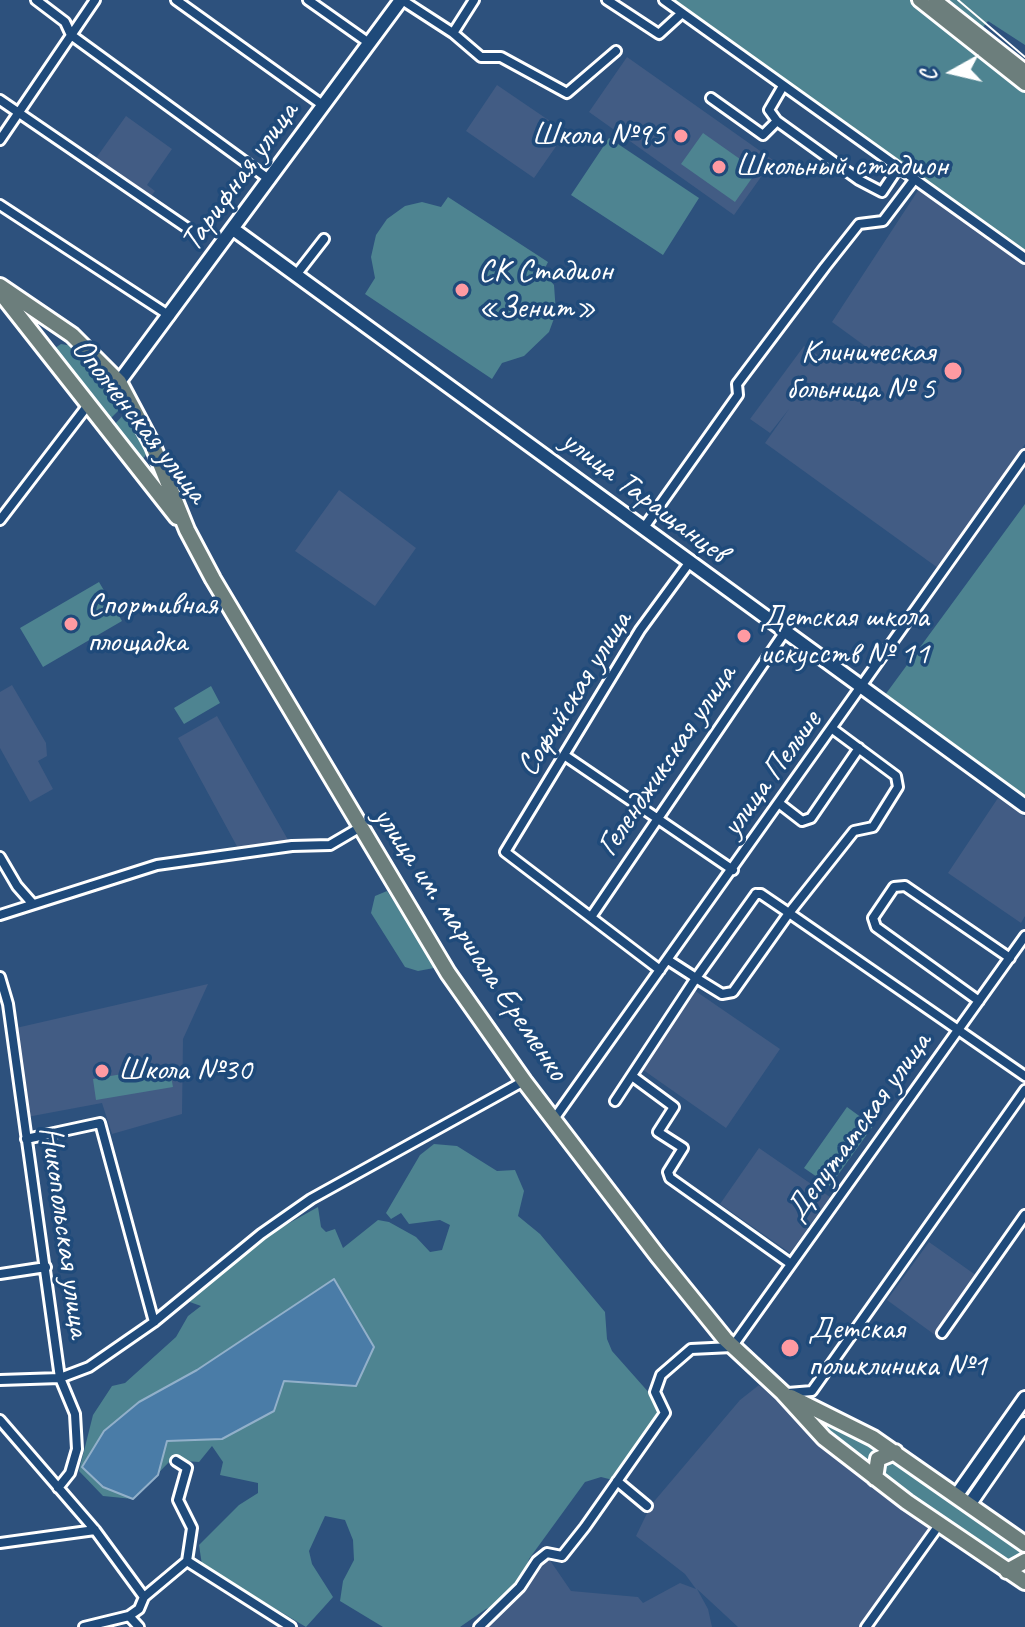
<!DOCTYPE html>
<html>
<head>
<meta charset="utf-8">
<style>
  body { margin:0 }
  #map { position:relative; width:1025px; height:1627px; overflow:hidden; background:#2d517d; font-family:Caveat,sans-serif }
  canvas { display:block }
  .north { position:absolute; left:913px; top:32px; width:80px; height:80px; -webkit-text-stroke:6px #1f4a7a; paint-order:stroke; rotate:262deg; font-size:22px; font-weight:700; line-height:32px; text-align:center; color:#fff }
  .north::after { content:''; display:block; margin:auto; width:28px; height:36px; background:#fff; clip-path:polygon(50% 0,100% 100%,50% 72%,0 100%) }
</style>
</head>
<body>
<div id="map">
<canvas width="1025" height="1627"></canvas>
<div class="north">С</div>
</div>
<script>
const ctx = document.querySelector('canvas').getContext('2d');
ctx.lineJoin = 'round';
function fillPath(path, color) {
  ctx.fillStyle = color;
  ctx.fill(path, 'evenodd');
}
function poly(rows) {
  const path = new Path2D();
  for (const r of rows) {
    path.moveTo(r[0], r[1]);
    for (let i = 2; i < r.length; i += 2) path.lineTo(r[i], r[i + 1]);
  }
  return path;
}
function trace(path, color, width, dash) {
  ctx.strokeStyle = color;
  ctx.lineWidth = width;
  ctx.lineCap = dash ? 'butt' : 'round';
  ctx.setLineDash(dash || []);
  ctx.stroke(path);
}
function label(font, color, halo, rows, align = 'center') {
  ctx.font = font + ' Caveat,sans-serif';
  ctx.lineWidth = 7;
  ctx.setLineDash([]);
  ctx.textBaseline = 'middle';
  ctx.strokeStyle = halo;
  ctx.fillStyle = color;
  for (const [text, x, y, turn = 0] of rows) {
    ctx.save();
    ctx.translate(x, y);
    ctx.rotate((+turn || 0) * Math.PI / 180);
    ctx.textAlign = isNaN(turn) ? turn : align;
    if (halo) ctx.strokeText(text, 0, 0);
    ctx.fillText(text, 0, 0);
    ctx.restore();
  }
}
const built = poly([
  [627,57,773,160,734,215,589,112],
  [497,85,566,132,534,178,466,131],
  [126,116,172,149,147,185,155,191,149,199,94,161],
  [919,189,1025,265,1025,444,938,568,765,443,789,409,770,433,750,419,804,346,819,356,828,345,846,359,855,347,885,366,887,362,832,322],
  [339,490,416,548,375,606,295,551],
  [12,685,46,743,47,756,38,761,53,789,30,802,0,748,0,692],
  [217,716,291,845,239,850,178,738],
  [998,798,1025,817,1025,916,1021,923,948,873],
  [208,984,183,1039,182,1114,112,1134,102,1103,27,1117,16,1028],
  [694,990,780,1049,726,1128,639,1067],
  [759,1148,830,1197,790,1253,720,1204],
  [929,1242,977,1276,935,1335,887,1300],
  [759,1385,838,1455,931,1527,860,1627,738,1627,697,1589,708,1609,712,1627,486,1627,514,1599,547,1556,571,1591,638,1597,643,1603,680,1583,696,1589,685,1574,636,1536,651,1505,740,1400]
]);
const green = poly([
  [669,0,912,0,1025,89,1025,255],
  [943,0,1025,0,1025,45,988,21,980,31],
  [703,133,757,171,735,202,681,164],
  [609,138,699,198,663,255,571,195],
  [448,197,548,262,543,272,554,285,556,313,549,332,524,356,502,363,492,379,365,294,375,278,371,257,376,235,387,219,405,206,422,202,441,207],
  [61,344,73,346,86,356,113,387,123,406,109,420,57,353,55,348],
  [127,411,149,451,143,459,114,425],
  [1025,504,1025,796,885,695],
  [99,582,122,621,43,667,20,628],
  [211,686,220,703,184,724,174,708],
  [387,891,434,964,434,968,418,971,405,967,371,913,375,896],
  [169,1066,173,1087,96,1100,93,1079],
  [847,1107,873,1126,830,1186,804,1168],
  [434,1144,457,1146,497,1171,515,1170,524,1191,518,1216,540,1234,605,1312,607,1339,612,1351,651,1395,661,1418,617,1481,601,1477,585,1482,529,1559,520,1587,507,1601,486,1609,460,1627,383,1627,340,1601,343,1581,354,1560,353,1540,345,1520,325,1516,309,1551,312,1564,333,1597,306,1627,202,1565,199,1545,239,1505,258,1493,258,1483,220,1475,223,1462,212,1446,199,1462,171,1460,133,1499,103,1496,79,1471,93,1415,112,1386,125,1383,176,1337,188,1316,201,1306,187,1301,275,1231,318,1207,321,1227,326,1232,335,1229,343,1248,378,1220,389,1222,416,1237,430,1252,442,1250,450,1225,440,1220,409,1224,401,1213,391,1219,386,1213,420,1155],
  [806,1409,883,1451,871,1461,868,1468],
  [889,1460,1019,1548,1021,1560,1008,1566,882,1477,882,1464]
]);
const water = poly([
  [334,1279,374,1347,356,1386,284,1381,274,1411,222,1439,167,1441,158,1475,133,1499,103,1487,82,1467,104,1431,139,1402,197,1370,334,1279]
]);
const street = poly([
  [36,0,65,22,71,35,270,180],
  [176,0,324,106],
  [308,0,369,43],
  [402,0,453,33,474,0],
  [607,0,659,34,682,13],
  [664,0,1025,258],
  [453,33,481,57,501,57,567,93,616,51],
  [783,86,769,110,777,121,859,180,882,192,898,168],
  [711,98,763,135,777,121],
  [0,100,199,236],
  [0,140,95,0],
  [0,205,170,316],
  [296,275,324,239],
  [0,520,88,405],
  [643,529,738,395,737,384,825,267,859,224,883,221,914,180],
  [834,730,896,776,898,787,873,827,854,831,789,913,1025,1076],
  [564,755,733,870],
  [780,804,802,821,811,818,859,748],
  [0,857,17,886,32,903],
  [756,894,761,894,789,913,733,992,722,994,696,978,756,894],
  [0,915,157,865,292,846,330,845,359,828],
  [591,917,784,633],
  [660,970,505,852,640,630,689,563],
  [0,977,8,1004,60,1378,75,1414,77,1449,70,1473,58,1488],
  [979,1001,876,927,873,918,894,887,905,886,1010,958],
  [632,1076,674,1107,658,1132,683,1148,668,1172,670,1178,791,1264],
  [615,1101,696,978,668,960],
  [554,1119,1025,455],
  [26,1139,100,1123,154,1322],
  [0,1274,46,1267],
  [942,1333,1025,1215],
  [0,1380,60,1378,89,1367,154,1322,261,1234,311,1199,524,1081],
  [788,1393,812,1391,1025,1090],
  [0,1420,95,1530,144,1597],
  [617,1481,647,1506],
  [0,1543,95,1530],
  [187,1561,291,1627],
  [129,1616,139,1627],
  [84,1627,129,1616,139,1609,144,1597,187,1561,192,1528,178,1500,187,1468,176,1461],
  [479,1627,520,1587,537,1561,547,1553,562,1556,585,1527,665,1413,655,1392,661,1375,691,1349,732,1347,1025,936],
  [866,1627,939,1525]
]);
const secondary = poly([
  [233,229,1025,806],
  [119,382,401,0],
  [956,1496,1025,1398],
  [969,1505,1025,1424]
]);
const primary = poly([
  [919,0,1025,84],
  [935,0,1025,71]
]);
const highway = poly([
  [0,286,72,335,119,382,153,446,187,530,213,579,448,973,524,1081,657,1255,725,1339,783,1393,824,1438,907,1502,1025,1582],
  [0,292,177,517],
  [791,1397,873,1438,1025,1544],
  [875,1478,878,1459,895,1452],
  [1007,1571,1025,1561]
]);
const tram = poly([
  [958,0,1025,57]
]);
const markers = [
  [681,136,8,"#ff9aa2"],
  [719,167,8,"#ff9aa2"],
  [462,290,8,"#ff9aa2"],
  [953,371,10,"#ff9aa2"],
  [71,624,8,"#ff9aa2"],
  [744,636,8,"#ff9aa2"],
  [102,1071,8,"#ff9aa2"],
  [790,1348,10,"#ff9aa2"]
];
const poiNames = [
  ["Школа №95",665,136,"right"],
  ["Школьный стадион",735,167],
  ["СК Стадион",478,272],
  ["«Зенит»",478,309],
  ["Клиническая",935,353,"right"],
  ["больница № 5",935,390,"right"],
  ["Спортивная",87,606],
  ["площадка",87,643],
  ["Детская школа",760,618],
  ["искусств № 11",760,655],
  ["Школа №30",118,1071],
  ["Детская",808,1330],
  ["поликлиника №1",808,1367]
];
const streetNames = [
  ["Тарифная улица",240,177,-54],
  ["Ополченская улица",139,421,52],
  ["улица Таращанцев",644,497,37],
  ["Софийская улица",575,694,-58],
  ["Геленджикская улица",667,761,-56],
  ["улица Пельше",772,774,-54],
  ["улица им. маршала Еременко",470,944,56],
  ["Депутатская улица",859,1127,-54],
  ["Никопольская улица",64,1232,82]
];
fillPath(built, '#425c84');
fillPath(green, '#4e8491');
fillPath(water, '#4a7ca7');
trace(water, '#92b0ca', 2);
trace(street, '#fff', 14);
trace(secondary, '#fff', 18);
trace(primary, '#fff', 18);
trace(highway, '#fff', 20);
trace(street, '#1f4a7a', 8);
trace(secondary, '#1f4a7a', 12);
trace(primary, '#6c7e7c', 12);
trace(highway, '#6c7e7c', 14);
trace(tram, '#fff', 2);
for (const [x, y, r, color] of markers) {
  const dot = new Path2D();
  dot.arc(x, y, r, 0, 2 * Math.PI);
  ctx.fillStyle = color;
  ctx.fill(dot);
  trace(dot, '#1f4a7a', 3);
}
label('32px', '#fff', '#1f4a7a', poiNames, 'left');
label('32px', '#fff', '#1f4a7a', streetNames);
</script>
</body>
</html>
